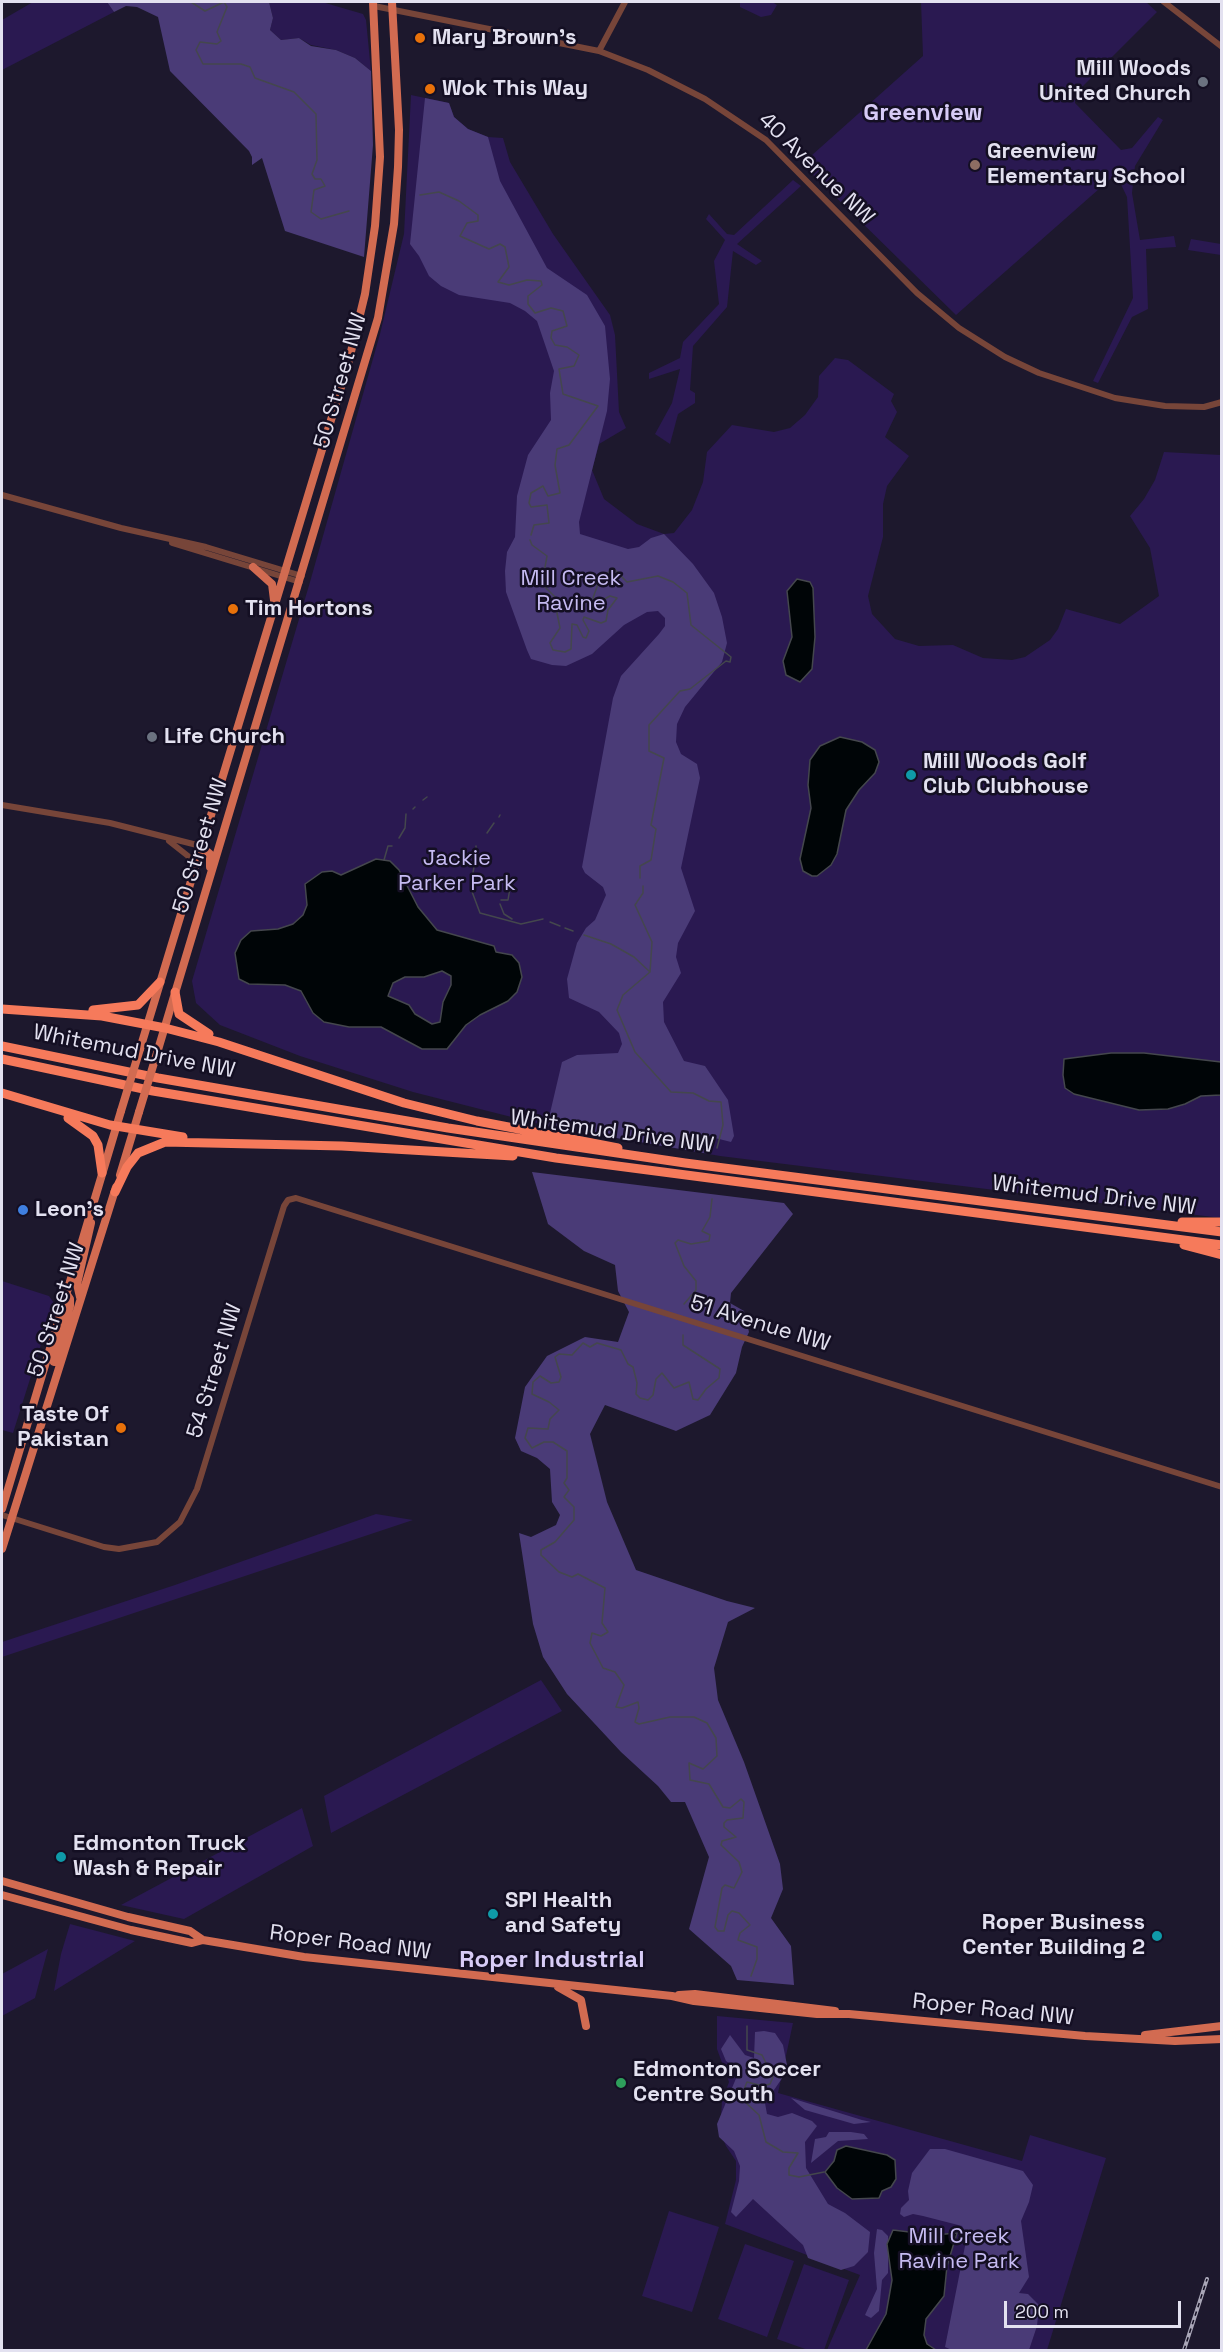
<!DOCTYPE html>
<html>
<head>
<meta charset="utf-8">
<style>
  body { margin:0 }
  #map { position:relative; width:1223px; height:2352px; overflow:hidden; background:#1d182d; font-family:"Space Grotesk",sans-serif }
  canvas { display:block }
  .frame { position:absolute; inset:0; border:3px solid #e3e1f0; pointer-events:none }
  .scale { position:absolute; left:1004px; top:2301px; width:177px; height:27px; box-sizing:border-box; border:3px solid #e3e1f0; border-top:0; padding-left:8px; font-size:18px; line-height:21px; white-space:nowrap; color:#e3e1f0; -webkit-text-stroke:4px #140f23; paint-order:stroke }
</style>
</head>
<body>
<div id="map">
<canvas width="1223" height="2352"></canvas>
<div class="frame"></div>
<div class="scale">200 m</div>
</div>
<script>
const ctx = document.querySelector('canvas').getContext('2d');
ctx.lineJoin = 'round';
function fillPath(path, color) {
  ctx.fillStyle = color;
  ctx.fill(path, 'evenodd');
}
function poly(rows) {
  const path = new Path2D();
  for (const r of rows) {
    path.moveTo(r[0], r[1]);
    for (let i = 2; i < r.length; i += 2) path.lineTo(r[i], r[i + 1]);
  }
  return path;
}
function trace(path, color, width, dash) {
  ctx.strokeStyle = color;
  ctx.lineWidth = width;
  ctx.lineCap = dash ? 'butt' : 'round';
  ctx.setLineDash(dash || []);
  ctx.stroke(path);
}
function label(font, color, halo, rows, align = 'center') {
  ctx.font = font + ' "Space Grotesk",sans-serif';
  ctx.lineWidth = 5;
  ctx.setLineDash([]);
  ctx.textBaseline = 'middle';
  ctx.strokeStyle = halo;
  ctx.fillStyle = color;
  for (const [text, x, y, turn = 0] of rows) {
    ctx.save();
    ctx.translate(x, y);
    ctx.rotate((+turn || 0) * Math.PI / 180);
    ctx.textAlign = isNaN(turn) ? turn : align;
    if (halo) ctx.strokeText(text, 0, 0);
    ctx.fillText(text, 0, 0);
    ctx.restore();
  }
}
const green = poly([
  [33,2,107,2,114,12,2,70,2,20],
  [269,2,322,2,363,14,366,20,371,71,355,58,336,50,311,45,299,38,281,40,270,30,273,18],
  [740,2,772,2,777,5,771,15,761,17,740,7],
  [921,2,1146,2,1157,12,1076,93,1075,103,1121,150,1132,148,1158,117,1163,120,1135,166,1132,193,1140,240,1174,236,1176,247,1146,249,1148,309,1132,317,1098,383,1093,381,1133,298,1127,197,1116,174,956,315,802,164,923,56],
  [411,95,449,103,454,117,468,129,488,137,503,138,510,162,553,234,610,315,615,335,619,412,626,428,599,444,592,470,604,499,637,524,664,534,674,533,692,510,703,482,707,452,732,425,774,432,790,428,805,415,818,397,819,376,835,358,848,360,894,394,891,401,897,412,885,437,909,456,887,486,883,504,883,537,868,596,872,614,895,639,919,646,953,645,983,658,1012,660,1025,657,1050,640,1058,629,1066,609,1120,624,1159,596,1150,548,1130,516,1144,499,1155,480,1164,452,1221,455,1221,1218,720,1156,547,1126,413,1092,300,1056,220,1025,196,1003,192,981,310,582,380,334,404,234],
  [793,180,801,186,737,244,762,261,756,265,733,251,727,307,693,346,690,390,695,393,695,403,678,414,670,444,655,434,672,403,680,369,649,379,649,373,680,358,683,342,719,304,714,261,725,240,706,219,709,214,727,234,734,235],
  [1191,239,1221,244,1221,255,1188,250],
  [2,1281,49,1296,54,1303,13,1433,2,1430],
  [376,1514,413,1520,2,1657,2,1642,175,1585],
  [541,1680,562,1711,331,1833,324,1796],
  [302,1808,313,1846,184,1919,121,1905],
  [70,1924,135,1941,54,1991,61,1954],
  [48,1949,35,1998,2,2016,2,1974],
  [717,2016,793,2023,778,2093,1022,2161,1030,2135,1106,2158,1047,2350,827,2350,860,2275,725,2224,736,2180,736,2161,726,2146,720,2132,722,2101,729,2082,717,2049],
  [669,2211,719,2227,692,2312,642,2296],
  [745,2244,794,2261,767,2337,718,2319],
  [804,2264,849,2280,824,2350,808,2350,777,2339]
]);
const forest = poly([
  [107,2,269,2,273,18,270,30,281,40,299,38,311,46,336,50,355,58,371,71,373,145,364,257,285,231,262,158,252,165,252,157,249,151,170,71,158,17,137,7,126,6,114,12],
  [425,98,449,103,454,117,468,129,488,137,500,181,547,268,587,295,605,326,610,379,607,411,579,522,580,534,628,549,639,547,651,538,664,534,693,564,714,593,722,617,727,643,722,662,685,707,677,724,676,742,681,754,697,764,700,778,681,868,695,911,678,943,676,957,681,973,663,1002,664,1022,684,1061,705,1066,728,1100,734,1136,731,1142,715,1138,710,1154,547,1126,562,1062,577,1055,618,1053,622,1044,619,1033,599,1012,569,998,567,979,577,943,586,928,595,920,606,895,603,887,585,873,582,867,613,698,621,676,659,634,665,626,665,618,658,611,647,612,624,625,592,654,566,666,552,665,531,659,527,650,506,592,505,571,507,552,515,537,517,496,528,455,551,420,550,393,554,371,537,321,525,311,510,303,459,295,441,286,429,276,419,256,410,244],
  [532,1172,784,1203,793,1214,731,1293,730,1303,744,1311,749,1332,742,1347,736,1373,710,1415,676,1431,605,1405,590,1434,607,1502,636,1570,727,1601,755,1608,728,1622,714,1668,718,1700,744,1762,780,1864,783,1889,771,1918,791,1946,794,1985,737,1980,731,1966,689,1929,709,1857,685,1802,671,1802,658,1786,621,1752,567,1694,543,1657,533,1624,519,1533,531,1537,556,1525,560,1515,552,1502,550,1469,537,1458,521,1451,515,1438,525,1387,547,1356,585,1337,618,1342,629,1312,618,1291,615,1265,584,1251,548,1224],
  [764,2031,775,2033,783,2045,787,2065,785,2074,765,2103,767,2114,778,2117,792,2113,812,2121,817,2126,805,2142,806,2168,828,2204,845,2213,870,2232,868,2252,854,2266,841,2270,808,2258,803,2245,753,2199,736,2217,731,2212,739,2181,740,2166,734,2151,719,2137,717,2124,737,2076,733,2066,726,2061,721,2049,730,2035,745,2055,754,2058,755,2032],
  [791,2098,862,2120,871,2122,854,2124,805,2110],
  [829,2132,851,2132,864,2134,868,2139,838,2141,811,2163,815,2139,826,2137],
  [930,2149,945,2149,1023,2171,1033,2185,1029,2202,1021,2221,1029,2277,1019,2293,1028,2294,1039,2305,1037,2326,1029,2350,952,2350,945,2347,967,2236,962,2226,923,2216,913,2214,904,2217,900,2214,901,2208,909,2200,908,2191,912,2173],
  [877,2229,882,2230,888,2236,888,2273,882,2280,879,2311,871,2318,865,2315,877,2289,874,2253]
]);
const water = poly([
  [797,579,810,582,813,588,815,637,812,669,800,682,786,675,783,661,792,637,787,591,797,579],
  [840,737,862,742,875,750,879,762,875,773,859,790,846,810,837,854,831,865,817,876,812,876,803,871,800,859,811,808,808,785,810,760,820,746,840,737],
  [376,859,390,861,399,870,418,907,437,930,494,946,496,952,512,955,519,963,522,977,517,992,508,1001,480,1015,466,1025,447,1049,422,1049,381,1027,349,1027,324,1022,313,1013,301,991,285,985,249,984,239,979,235,953,241,940,251,931,278,929,293,924,303,915,307,905,305,884,322,872,332,871,341,875,376,859],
  [442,971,451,976,451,985,443,1002,440,1022,432,1024,415,1014,409,1005,388,996,393,983,405,977,424,977,442,971],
  [1111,1053,1144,1053,1221,1062,1221,1095,1201,1096,1185,1104,1168,1109,1139,1110,1074,1094,1065,1088,1063,1075,1064,1059,1111,1053],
  [846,2146,887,2155,895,2160,896,2179,891,2187,882,2191,879,2198,852,2199,837,2188,825,2172,834,2161,837,2150,846,2146],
  [893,2230,934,2235,957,2233,947,2266,944,2296,926,2319,924,2335,927,2344,936,2350,866,2350,886,2314,892,2280,887,2244,893,2230]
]);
const stream = poly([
  [191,2,205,11,224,2,227,7,217,32,221,41,217,44,200,42,196,50,203,64,241,64,250,67,255,78,294,92,316,114,317,160,312,174,315,179,321,179,325,186,314,190,311,212,321,219,349,211],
  [420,195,439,192,459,201,478,215,478,221,467,223,460,236,489,249,500,244,505,247,509,267,498,282,509,285,527,280,541,281,542,285,528,296,528,304,535,313,551,308,563,311,567,326,552,331,551,338,555,345,567,347,579,355,574,366,559,369,563,394,598,406,569,445,557,449,555,465,560,493,548,496,543,486,531,493,529,503,531,507,547,505,549,523,534,525,531,535],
  [530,540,532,545,547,556,542,584,561,603,557,613,560,628,550,643,553,650,565,652,571,649,572,624,577,625,583,637,586,638,589,631,583,620,584,617,601,623,606,621,608,610,617,598,610,596,597,603,593,598,599,581,613,568,627,582,658,576,673,582,687,593,691,625,731,657,730,662,726,661,690,689,680,691,649,725,649,751,664,758,651,825,656,829,651,860,640,866,640,878],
  [423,800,427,797],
  [413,809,415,807],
  [499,817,500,815],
  [487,833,494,823],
  [399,838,405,828,406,814],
  [384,860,388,846,392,846],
  [476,861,476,846],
  [474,862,490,861],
  [471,884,474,867],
  [643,886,643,893,635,905,652,942,650,972,623,995,617,1010,635,1052,671,1092,693,1093,709,1101,721,1102,723,1125,717,1148],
  [471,889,480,913,521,924,543,919],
  [501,900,508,900,510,888],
  [500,904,504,914,512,919],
  [550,922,560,926],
  [565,928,573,931],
  [584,935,611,944,634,957,650,972],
  [684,1304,696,1290,696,1281,684,1266,675,1243,678,1240,691,1244,709,1241,710,1235,702,1231,710,1217,712,1199],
  [683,1335,683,1345,720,1369,719,1378,706,1389,698,1400,693,1399,689,1382,674,1388,662,1373,656,1379,653,1395,648,1400,640,1398,636,1394,637,1383,633,1367,628,1364,621,1350,597,1343,590,1347,583,1343,572,1355,559,1354,555,1357,561,1377,559,1382,551,1383,540,1376,533,1382,532,1394,549,1402,559,1410,550,1419,548,1429,528,1428,525,1438,532,1448,544,1442,553,1442,567,1451,567,1478,564,1483,569,1490,564,1497,574,1507,574,1520,555,1542,541,1550,541,1555,559,1572,572,1577,578,1574,605,1588,602,1623,608,1632,601,1636,592,1633,590,1643,603,1668,615,1672,624,1685,616,1707,622,1708,638,1702,639,1708,635,1722,639,1724,670,1717,694,1717,707,1723,716,1738,717,1756,703,1769,689,1763,690,1780,709,1784,723,1807,730,1808,741,1799,744,1802,743,1818,727,1820,724,1823,724,1827,736,1837,722,1841,721,1845,739,1862,742,1872,734,1888,725,1885,722,1888,715,1927,718,1931,724,1931,728,1915,732,1911,739,1913,750,1925,740,1933,738,1940,757,1947,757,1959,751,1976],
  [747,2026,747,2050,762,2055,773,2077,770,2084,763,2086,747,2082,743,2092,744,2101,759,2115,766,2142,783,2152,798,2153,789,2168,789,2175,799,2177,824,2172]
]);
const minor = poly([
  [1164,2,1222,47],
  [374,6,599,51,648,70,705,99,766,140,917,293,959,328,1005,357,1039,373,1115,398,1165,406,1204,407,1222,402],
  [599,51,625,2],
  [2,495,121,528,206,547,302,576],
  [172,543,300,582],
  [2,805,110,823,201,846],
  [169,841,188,856,194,871],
  [2,1515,104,1547,119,1549,157,1542,180,1522,197,1489,284,1206,288,1200,296,1198,1222,1487]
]);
const major = poly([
  [253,567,272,584,274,600],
  [201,846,210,854,210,867],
  [140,1049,348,364,365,294,375,226,380,157,373,2],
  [157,1053,378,318,394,224,398,167,399,130,392,2],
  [120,1175,139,1112],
  [80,1297,77,1284,91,1223],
  [54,1362,70,1306,70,1299,66,1293],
  [2,1509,121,1111],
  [2,1549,116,1187],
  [2,1881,128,1917,190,1931,203,1940,304,1957,672,1996,694,2001,817,2014,849,2014,1085,2036,1175,2041,1222,2039],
  [2,1895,131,1930,192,1943,203,1940],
  [558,1987,581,2000,586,2026],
  [679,1995,695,1994,835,2011],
  [1145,2035,1222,2026]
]);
const highway = poly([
  [175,992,179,1014,209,1034],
  [2,1009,102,1016,165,1028,219,1042,404,1103,477,1121,618,1148],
  [93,1010,138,1005,160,982],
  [2,1046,158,1078,448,1128,685,1163,1222,1232],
  [2,1059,153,1091,556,1158,1222,1245],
  [2,1093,110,1125,183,1137],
  [68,1118,93,1136,98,1145,102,1173],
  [115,1192,127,1167,138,1153,165,1142,342,1146,513,1156],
  [1182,1222,1222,1222],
  [1184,1245,1222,1255]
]);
const rail = poly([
  [1184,2350,1207,2279]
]);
const majorBridge = poly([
  [121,1111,140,1049],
  [139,1112,157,1053]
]);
const markers = [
  [420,38,6,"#e8710a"],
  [1203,82,6,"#6b7280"],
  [430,89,6,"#e8710a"],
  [975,165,6,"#8d6e63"],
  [233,609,6,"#e8710a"],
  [152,737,6,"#6b7280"],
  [911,775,6,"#0f9aa8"],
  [23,1210,6,"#3f7fe0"],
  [121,1428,6,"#e8710a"],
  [61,1857,6,"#0f9aa8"],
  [493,1914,6,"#0f9aa8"],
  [1157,1936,6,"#0f9aa8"],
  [621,2083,6,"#2e9e5b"]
];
const poiNames = [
  ["Mary Brown's",432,38],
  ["Mill Woods",1191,69,"right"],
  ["United Church",1191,94,"right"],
  ["Wok This Way",442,89],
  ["Greenview",987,152],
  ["Elementary School",987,177],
  ["Tim Hortons",245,609],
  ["Life Church",164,737],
  ["Mill Woods Golf",923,762],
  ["Club Clubhouse",923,787],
  ["Leon's",35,1210],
  ["Taste Of",109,1415,"right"],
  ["Pakistan",109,1440,"right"],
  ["Edmonton Truck",73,1844],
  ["Wash & Repair",73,1869],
  ["SPI Health",505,1901],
  ["and Safety",505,1926],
  ["Roper Business",1145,1923,"right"],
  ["Center Building 2",1145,1948,"right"],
  ["Edmonton Soccer",633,2070],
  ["Centre South",633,2095]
];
const streetNames = [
  ["40 Avenue NW",816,169,44],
  ["50 Street NW",341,381,-74],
  ["50 Street NW",201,846,-73],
  ["Whitemud Drive NW",134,1052,11],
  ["Whitemud Drive NW",612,1132,8],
  ["Whitemud Drive NW",1094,1196,7],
  ["50 Street NW",57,1310,-72],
  ["51 Avenue NW",760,1324,17],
  ["54 Street NW",215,1371,-73],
  ["Roper Road NW",350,1943,7],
  ["Roper Road NW",993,2010,6]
];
const parkNames = [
  ["Mill Creek",571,579],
  ["Ravine",571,604],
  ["Jackie",457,859],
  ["Parker Park",457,884],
  ["Mill Creek",959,2237],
  ["Ravine Park",959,2262]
];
const neighbourhoodNames = [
  ["Greenview",923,113],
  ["Roper Industrial",552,1960]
];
fillPath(green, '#2a1951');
fillPath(forest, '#4a3b77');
fillPath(water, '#000507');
trace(water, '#44474d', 1.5);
trace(stream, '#44474d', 1.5);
trace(minor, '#774539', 6);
trace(major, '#d26b51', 8);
trace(highway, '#f67a5b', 9);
trace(rail, '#a9a6b7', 4);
trace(rail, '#140f23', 1.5, [4.5]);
trace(majorBridge, '#d26b51', 8);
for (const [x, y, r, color] of markers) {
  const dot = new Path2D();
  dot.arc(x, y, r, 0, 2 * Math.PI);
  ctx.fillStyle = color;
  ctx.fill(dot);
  trace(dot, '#140f23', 2);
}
label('bold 22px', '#e3e1f0', '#140f23', poiNames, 'left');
label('22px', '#e3e1f0', '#140f23', streetNames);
label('22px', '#c6bbf2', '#140f23', parkNames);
label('bold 24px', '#d7cbf6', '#140f23', neighbourhoodNames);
</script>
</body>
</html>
